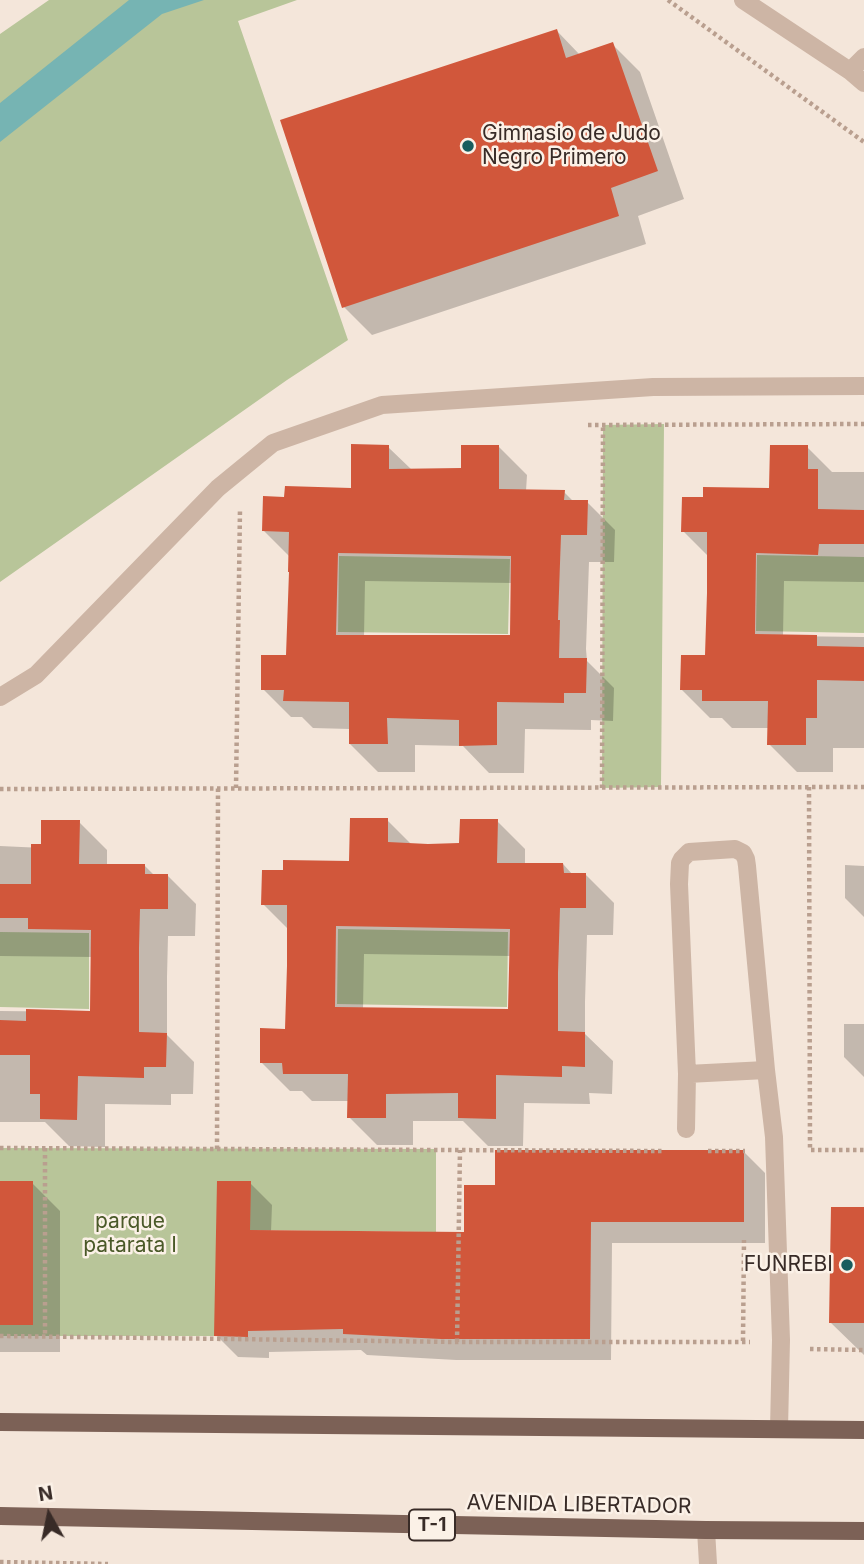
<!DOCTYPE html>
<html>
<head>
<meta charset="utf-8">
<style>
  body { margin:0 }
  #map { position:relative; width:864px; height:1564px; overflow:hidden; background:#f4e6da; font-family:Inter,sans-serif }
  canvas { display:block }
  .north { position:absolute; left:14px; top:1480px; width:70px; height:70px; -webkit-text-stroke:5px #fbf1e7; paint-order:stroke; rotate:351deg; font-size:19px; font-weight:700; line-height:28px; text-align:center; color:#382b27 }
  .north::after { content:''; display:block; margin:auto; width:24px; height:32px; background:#382b27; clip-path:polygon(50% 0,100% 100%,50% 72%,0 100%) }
</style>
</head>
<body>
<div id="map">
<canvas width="864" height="1564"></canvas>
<div class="north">N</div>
</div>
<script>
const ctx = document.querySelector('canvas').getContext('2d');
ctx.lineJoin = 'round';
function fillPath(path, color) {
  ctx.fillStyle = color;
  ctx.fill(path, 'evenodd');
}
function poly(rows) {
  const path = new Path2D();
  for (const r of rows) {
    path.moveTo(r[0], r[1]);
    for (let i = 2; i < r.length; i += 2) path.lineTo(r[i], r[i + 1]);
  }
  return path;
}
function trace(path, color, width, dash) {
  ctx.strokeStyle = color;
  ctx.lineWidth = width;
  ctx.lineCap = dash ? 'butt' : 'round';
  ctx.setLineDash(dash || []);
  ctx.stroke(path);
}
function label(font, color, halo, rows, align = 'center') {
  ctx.font = font + ' Inter,sans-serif';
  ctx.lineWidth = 5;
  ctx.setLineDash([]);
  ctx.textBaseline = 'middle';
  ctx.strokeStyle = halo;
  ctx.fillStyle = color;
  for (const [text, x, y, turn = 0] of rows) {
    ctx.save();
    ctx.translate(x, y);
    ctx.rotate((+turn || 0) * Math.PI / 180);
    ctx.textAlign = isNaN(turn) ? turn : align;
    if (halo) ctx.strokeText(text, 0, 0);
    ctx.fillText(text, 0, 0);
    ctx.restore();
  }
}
const green = poly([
  [49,0,297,0,238,21,348,340,287,380,0,582,0,34],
  [664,424,661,787,602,788,603,425],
  [757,555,864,557,864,633,756,631],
  [339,556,510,559,508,634,338,632],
  [338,929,508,932,507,1007,337,1004],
  [0,932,89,933,89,1009,0,1007],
  [0,1148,436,1149,436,1232,250,1230,214,1336,0,1336]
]);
const water = poly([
  [129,0,204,0,162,14,0,142,0,103]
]);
const shadow = poly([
  [557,31,580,55,612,44,640,72,684,199,638,216,646,244,372,335,344,307],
  [388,447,412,470,463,469,499,447,527,475,526,491,564,492,574,502,587,502,615,530,614,562,589,562,586,649,587,661,614,688,613,721,591,720,591,730,525,729,524,773,489,773,463,746,415,745,415,772,378,772,350,744,350,729,313,728,302,717,291,717,263,689,288,657,290,557,264,531,286,499,352,490],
  [365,581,513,583,512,637,364,637],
  [807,447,832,472,864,472,864,582,784,581,783,636,864,637,864,748,833,748,833,772,797,772,769,744,769,728,732,728,722,718,710,718,682,690,707,657,709,557,683,531,705,499,771,490],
  [387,820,412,845,461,845,497,821,525,849,525,865,563,864,573,875,586,875,614,903,613,935,587,935,585,1002,585,1034,613,1061,612,1094,589,1093,590,1104,524,1103,523,1146,488,1146,463,1121,413,1121,413,1145,377,1145,349,1117,349,1101,312,1101,302,1091,290,1091,262,1063,287,1030,289,930,263,904,285,872,351,863],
  [364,954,511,956,510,1011,363,1009],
  [79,822,107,850,107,866,144,865,155,876,168,876,196,904,195,936,168,936,167,977,167,1035,194,1062,193,1094,171,1094,171,1105,105,1104,105,1147,69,1146,45,1122,0,1122,0,1011,92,1012,93,957,0,956,0,846,43,848],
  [845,865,864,866,864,917,845,898],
  [844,1024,864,1024,864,1077,844,1057],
  [744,1152,765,1173,765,1243,612,1243,611,1360,456,1360,367,1355,361,1350,269,1352,269,1358,238,1357,216,1335,250,1183,272,1205,271,1232,466,1234,497,1187],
  [0,1183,32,1183,60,1211,60,1352,0,1352],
  [864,1209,864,1355,830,1322]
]);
const building = poly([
  [557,29,566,58,613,42,658,171,611,188,619,216,342,308,280,120],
  [351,444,389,445,389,469,461,468,461,445,499,445,499,489,565,490,564,500,588,500,587,535,561,535,558,620,560,620,559,658,587,658,586,693,564,693,564,703,497,702,497,745,459,746,459,720,387,718,388,744,349,744,349,702,283,701,284,690,261,690,261,655,286,655,289,572,288,572,289,532,262,531,263,496,284,497,285,486,351,488],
  [338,553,511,556,510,635,336,635],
  [770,445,808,445,808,469,818,469,818,509,864,510,864,544,819,544,818,555,756,553,755,634,817,635,817,646,864,647,864,681,817,680,817,718,806,718,806,745,767,745,768,701,702,701,702,690,680,690,681,655,705,655,707,593,707,532,681,532,682,497,703,497,703,487,769,488],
  [350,818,388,818,388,842,428,844,459,843,460,819,498,819,497,863,563,863,564,873,586,873,586,908,560,908,558,973,558,1031,585,1032,585,1067,562,1066,562,1077,496,1075,496,1119,458,1118,458,1093,386,1094,386,1118,347,1118,348,1074,283,1074,282,1063,260,1063,260,1028,285,1029,287,966,287,905,261,905,262,870,283,870,283,860,349,861],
  [336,926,510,929,508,1009,335,1007],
  [41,820,80,820,79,864,145,864,145,874,168,874,168,909,140,909,139,948,139,1032,167,1033,166,1067,144,1067,144,1078,78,1076,77,1120,40,1119,40,1094,30,1094,30,1055,0,1055,0,1020,26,1021,26,1009,90,1011,91,930,28,929,28,918,0,918,0,884,31,884,31,844,41,844],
  [495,1150,744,1150,744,1222,591,1222,590,1339,441,1339,343,1334,343,1329,248,1331,248,1337,214,1336,217,1181,251,1181,250,1230,464,1232,464,1185,495,1185],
  [0,1181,33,1181,33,1325,0,1325],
  [831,1207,864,1207,864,1323,829,1323]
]);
const path = poly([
  [668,0,864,142],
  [588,425,864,424],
  [809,787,810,1150,864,1150],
  [236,788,240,509],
  [602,788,603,425],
  [0,789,864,787],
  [0,1148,664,1151],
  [45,1148,45,1336],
  [217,1149,218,787],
  [708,1151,745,1151],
  [0,1336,457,1342,750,1342],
  [743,1341,744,1240],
  [457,1342,460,1150],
  [810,1349,864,1350],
  [0,1562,108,1564]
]);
const lane = poly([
  [687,1074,679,884,680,863,682,859,689,852,735,849,743,853,746,859,747,866,766,1070,774,1137,781,1340,779,1429],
  [686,1129,687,1074,766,1070],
  [706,1530,708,1564]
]);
const street = poly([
  [743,0,850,71,864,83],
  [850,71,864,57],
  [0,697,36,675,218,488,273,443,382,405,653,387,864,386]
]);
const primary = poly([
  [0,1422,864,1430],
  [0,1516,706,1530,864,1531]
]);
const markers = [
  [468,146,7,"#185d5e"],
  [847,1265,7,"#185d5e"]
];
const shields = [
  [432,1525,46]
];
const shieldNames = [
  ["T-1",432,1525]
];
const poiNames = [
  ["Gimnasio de Judo",482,134],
  ["Negro Primero",482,158],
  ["FUNREBI",833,1265,"right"]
];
const parkNames = [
  ["parque",130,1222],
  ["patarata I",130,1246]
];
const streetNames = [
  ["AVENIDA LIBERTADOR",579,1505,1]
];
fillPath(green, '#b8c599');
fillPath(water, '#76b4b3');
fillPath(shadow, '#0003');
fillPath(building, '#d1573b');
trace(path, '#b99f8f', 4.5, [3.5, 3.5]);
trace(lane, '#cdb5a5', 18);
trace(street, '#cdb5a5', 18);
trace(primary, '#7c6156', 18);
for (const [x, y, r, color] of markers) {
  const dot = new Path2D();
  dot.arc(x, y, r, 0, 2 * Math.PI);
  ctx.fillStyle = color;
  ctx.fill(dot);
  trace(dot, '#fbf1e7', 2.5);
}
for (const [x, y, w] of shields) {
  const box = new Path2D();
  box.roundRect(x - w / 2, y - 15.5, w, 31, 5);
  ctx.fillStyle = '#fbf1e7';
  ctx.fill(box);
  trace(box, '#382b27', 2);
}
label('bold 19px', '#382b27', null, shieldNames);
label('21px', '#382b27', '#fbf1e7', poiNames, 'left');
label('21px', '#4a5928', '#fbf1e7', parkNames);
label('21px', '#382b27', '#fbf1e7', streetNames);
</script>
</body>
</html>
